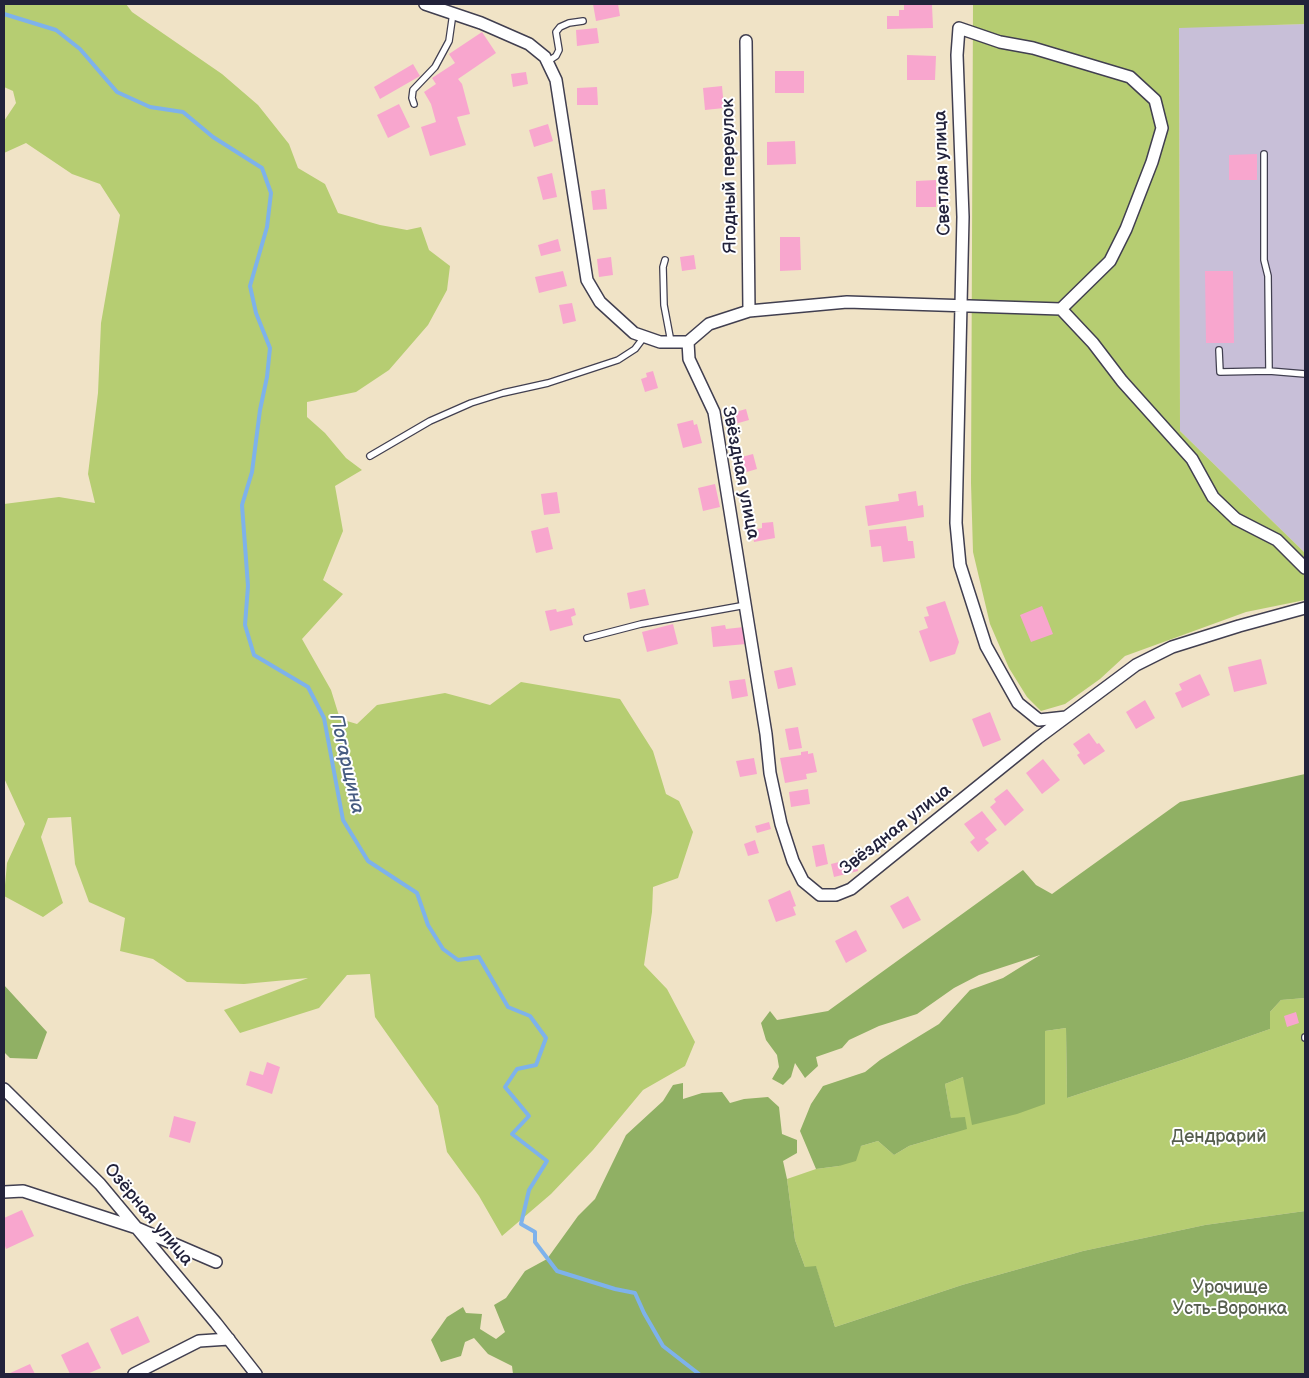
<!DOCTYPE html>
<html>
<head>
<meta charset="utf-8">
<style>
  body { margin:0 }
  #map { position:relative; width:1309px; height:1378px; overflow:hidden; background:#f0e3c6; font-family:"Balsamiq Sans",sans-serif }
  canvas { display:block }
  .frame { position:absolute; inset:0; border:5px solid #22223b; pointer-events:none }
</style>
</head>
<body>
<div id="map">
<canvas width="1309" height="1378"></canvas>
<div class="frame"></div>
</div>
<script>
const ctx = document.querySelector('canvas').getContext('2d');
ctx.lineJoin = 'round';
function fillPath(path, color) {
  ctx.fillStyle = color;
  ctx.fill(path, 'evenodd');
}
function poly(rows) {
  const path = new Path2D();
  for (const r of rows) {
    path.moveTo(r[0], r[1]);
    for (let i = 2; i < r.length; i += 2) path.lineTo(r[i], r[i + 1]);
  }
  return path;
}
function trace(path, color, width, dash) {
  ctx.strokeStyle = color;
  ctx.lineWidth = width;
  ctx.lineCap = dash ? 'butt' : 'round';
  ctx.setLineDash(dash || []);
  ctx.stroke(path);
}
function label(font, color, halo, rows, align = 'center') {
  ctx.font = font + ' "Balsamiq Sans",sans-serif';
  ctx.lineWidth = 4;
  ctx.setLineDash([]);
  ctx.textBaseline = 'middle';
  ctx.strokeStyle = halo;
  ctx.fillStyle = color;
  for (const [text, x, y, turn = 0] of rows) {
    ctx.save();
    ctx.translate(x, y);
    ctx.rotate((+turn || 0) * Math.PI / 180);
    ctx.textAlign = isNaN(turn) ? turn : align;
    if (halo) ctx.strokeText(text, 0, 0);
    ctx.fillText(text, 0, 0);
    ctx.restore();
  }
}
const industrial = poly([
  [1305,24,1305,553,1180,431,1179,27]
]);
const green = poly([
  [4,4,126,4,132,12,222,74,258,105,289,144,298,168,325,184,338,213,380,225,407,230,421,227,429,250,450,266,447,290,428,325,389,370,356,392,307,402,307,417,325,433,346,458,362,470,335,486,343,531,323,580,343,594,302,639,331,690,340,719,357,724,377,705,445,693,490,705,521,682,620,699,653,751,666,794,679,801,693,832,678,878,653,887,652,912,644,965,667,989,695,1042,685,1066,643,1090,593,1150,551,1194,502,1236,479,1196,447,1152,438,1106,375,1017,370,974,347,975,319,1008,240,1033,224,1010,308,978,244,984,187,982,153,959,120,951,125,918,89,902,75,864,71,817,48,818,41,837,63,903,43,917,4,896,7,863,25,824,4,778,4,504,59,497,95,503,88,474,98,393,101,323,120,215,100,184,72,174,26,143,4,153,4,121,16,103,13,91,4,87],
  [973,4,1305,5,1305,24,1179,28,1180,431,1305,553,1305,600,1246,612,1125,656,1100,679,1065,704,1041,711,1027,697,1009,668,990,624,973,552,971,483],
  [1305,998,1305,1211,1205,1225,1083,1251,962,1285,835,1327,816,1267,805,1267,795,1240,787,1179,816,1169,839,1166,861,1146,878,1141,894,1155,909,1146,950,1134,951,1119,945,1084,963,1077,1045,1031,1066,1028,1067,1098,1182,1060,1270,1029,1270,1012,1281,1000]
]);
const forest = poly([
  [1305,774,1305,998,1281,1000,1270,1012,1270,1029,1182,1060,1067,1098,1066,1028,1045,1031,1045,1104,1017,1114,972,1125,963,1077,945,1084,951,1118,965,1117,967,1129,909,1146,894,1155,878,1141,861,1146,856,1161,839,1166,816,1169,800,1131,811,1104,823,1086,865,1072,880,1060,939,1024,970,990,1003,978,1040,955,979,975,954,988,917,1014,879,1026,849,1040,842,1048,816,1057,818,1066,805,1078,795,1063,791,1077,783,1085,772,1079,779,1067,777,1055,766,1040,761,1023,770,1011,777,1020,828,1011,1023,870,1036,885,1052,894,1180,802],
  [4,985,47,1032,37,1059,10,1058,4,1052],
  [683,1083,683,1099,702,1093,722,1092,730,1103,744,1099,768,1097,779,1107,782,1134,797,1140,797,1153,783,1161,787,1179,795,1240,805,1267,816,1266,835,1327,962,1285,1083,1251,1205,1225,1305,1211,1305,1374,513,1374,512,1366,488,1354,474,1338,465,1342,461,1356,441,1362,431,1340,447,1317,463,1307,466,1313,482,1314,480,1329,496,1339,505,1332,494,1305,506,1298,525,1271,547,1259,578,1216,595,1199,626,1135,663,1101,673,1085]
]);
const stream = poly([
  [4,14,56,30,80,49,117,92,150,107,183,112,213,137,262,168,271,193,267,227,250,286,256,313,270,348,267,377,260,410,252,472,242,505,248,586,245,625,254,655,308,687,324,718,343,820,368,861,417,893,428,925,443,949,458,960,479,957,508,1007,530,1016,546,1038,536,1065,517,1069,505,1087,529,1116,512,1134,547,1161,529,1190,521,1224,535,1232,535,1242,557,1271,615,1289,635,1293,644,1313,663,1346,699,1374]
]);
const building = poly([
  [593,4,618,4,620,16,596,21],
  [904,4,932,5,933,28,887,29,887,16,899,16,899,10,904,10],
  [597,28,599,43,577,46,576,30],
  [482,32,496,53,458,79,462,84,470,114,457,117,466,145,430,156,421,127,436,122,431,104,424,92,436,84,432,78,455,63,449,54],
  [907,55,936,56,935,80,907,80],
  [413,64,420,76,380,99,374,87],
  [775,71,804,71,804,93,775,93],
  [526,72,528,84,513,87,511,74],
  [722,86,724,108,705,110,703,88],
  [597,87,598,105,577,105,577,88],
  [399,104,410,127,388,138,377,115],
  [548,124,553,141,534,147,529,130],
  [795,141,796,164,767,165,767,142],
  [1257,154,1257,180,1229,180,1229,155],
  [552,173,557,197,543,200,537,177],
  [936,180,936,207,916,207,916,181],
  [605,189,607,209,593,210,591,191],
  [780,237,800,237,801,270,780,271],
  [558,239,561,251,541,256,538,245],
  [694,255,696,269,682,271,680,257],
  [611,257,613,275,599,277,597,259],
  [563,271,567,286,539,293,535,277],
  [1205,271,1233,271,1234,343,1206,343],
  [572,303,576,321,563,324,559,305],
  [653,371,658,388,645,392,641,379,647,377,646,373],
  [746,409,749,420,735,424,732,413],
  [693,420,694,425,697,424,702,443,683,448,677,424],
  [753,454,757,469,743,473,738,458],
  [715,484,720,507,703,511,698,488],
  [916,491,918,506,923,505,924,517,868,526,865,506,899,501,898,494],
  [557,492,560,513,544,515,541,494],
  [773,522,775,538,754,542,752,530,762,528,762,523],
  [906,526,908,541,913,541,915,558,883,562,881,546,871,547,869,530],
  [548,527,553,549,536,553,531,531],
  [645,589,649,605,630,609,627,593],
  [945,601,959,642,955,654,930,662,919,631,928,628,924,617,929,616,926,607],
  [1042,606,1053,634,1031,642,1020,615],
  [574,608,576,615,571,617,573,625,550,631,545,611,556,609,557,612],
  [673,624,678,644,647,652,642,632],
  [725,625,726,629,744,627,746,644,713,647,711,627],
  [1261,659,1267,684,1234,692,1228,667],
  [792,667,796,685,778,689,774,671],
  [1200,674,1210,695,1182,708,1175,693,1182,690,1179,684],
  [745,679,748,696,732,699,729,681],
  [1145,700,1155,718,1136,729,1126,712],
  [990,712,1001,740,983,747,972,719],
  [798,727,802,748,789,750,785,729],
  [1089,733,1097,744,1099,743,1105,751,1084,765,1077,755,1080,753,1073,744],
  [808,751,808,754,813,753,817,772,806,774,807,779,785,783,780,758,801,755,801,752],
  [754,758,757,774,740,777,736,761],
  [1043,759,1060,780,1042,794,1026,773],
  [808,789,810,804,791,807,789,792],
  [1007,789,1024,810,1005,826,990,807,996,802,994,799],
  [982,811,997,830,985,839,989,843,978,852,970,842,975,838,964,824],
  [769,822,771,829,757,833,755,826],
  [755,840,759,853,748,856,744,844],
  [824,844,828,864,816,867,812,846],
  [855,858,858,871,834,877,831,864],
  [790,890,796,906,793,907,796,915,776,922,768,900],
  [908,896,921,920,903,929,890,906],
  [856,930,867,951,846,963,835,941],
  [1296,1012,1299,1023,1287,1027,1284,1016],
  [267,1062,280,1067,272,1094,246,1085,250,1071,263,1075],
  [174,1116,196,1122,190,1143,169,1137],
  [22,1210,34,1236,6,1249,4,1243,4,1218],
  [138,1316,150,1342,122,1355,110,1329],
  [88,1342,101,1368,87,1374,70,1374,61,1355],
  [30,1364,35,1374,8,1374]
]);
const service = poly([
  [547,62,556,56,559,50,556,32,560,27,569,23,583,21],
  [414,104,412,98,413,90,435,67,449,41,453,13],
  [1264,154,1264,260,1268,276,1269,371,1305,374],
  [665,260,663,267,664,305,671,342],
  [1219,350,1220,372,1269,371],
  [370,456,430,421,471,403,503,393,548,383,618,360,635,349,644,337],
  [587,638,641,624,746,605],
  [1305,1038,1305,1037]
]);
const minor = poly([
  [425,4,481,23,529,44,545,57,556,80,587,280,600,302,634,333,660,342,688,342,709,324,749,311,847,302,1061,309,1093,343,1122,381,1192,459,1213,497,1236,519,1277,540,1305,568],
  [746,41,749,311],
  [1061,309,1110,261,1126,229,1152,162,1162,128,1155,100,1130,77,1033,48,1000,42,959,28,957,55,963,217,956,523,960,565,986,646,1018,703,1039,720,1066,717],
  [688,342,689,359,714,412,766,734,770,773,781,824,793,861,803,881,820,895,836,895,851,889,1038,738,1136,665,1172,647,1239,626,1305,608],
  [4,1089,100,1184,216,1323,256,1374],
  [4,1192,23,1191,137,1228,216,1262],
  [134,1374,199,1341,229,1339]
]);
const streetNames = [
  ["Светлая улица",943,173,-92],
  ["Ягодный переулок",730,176,-91],
  ["Звёздная улица",740,473,79],
  ["Звёздная улица",896,830,-38],
  ["Озёрная улица",148,1215,50]
];
const parkNames = [
  ["Дендрарий",1219,1137],
  ["Урочище",1230,1288],
  ["Усть-Воронка",1230,1309]
];
const waterNames = [
  ["Погарщина",346,764,77]
];
fillPath(industrial, '#c8bfd8');
fillPath(green, '#b6cd72');
fillPath(forest, '#90b064');
trace(stream, '#7eb2eb', 4);
fillPath(building, '#f8a6ce');
trace(service, '#413f50', 8);
trace(minor, '#413f50', 14);
trace(service, '#fff', 5.5);
trace(minor, '#fff', 11);
label('18px', '#22223b', '#fff', streetNames);
label('18px', '#565e4e', '#fff', parkNames);
label('italic 19px', '#475c81', '#fff', waterNames);
</script>
</body>
</html>
